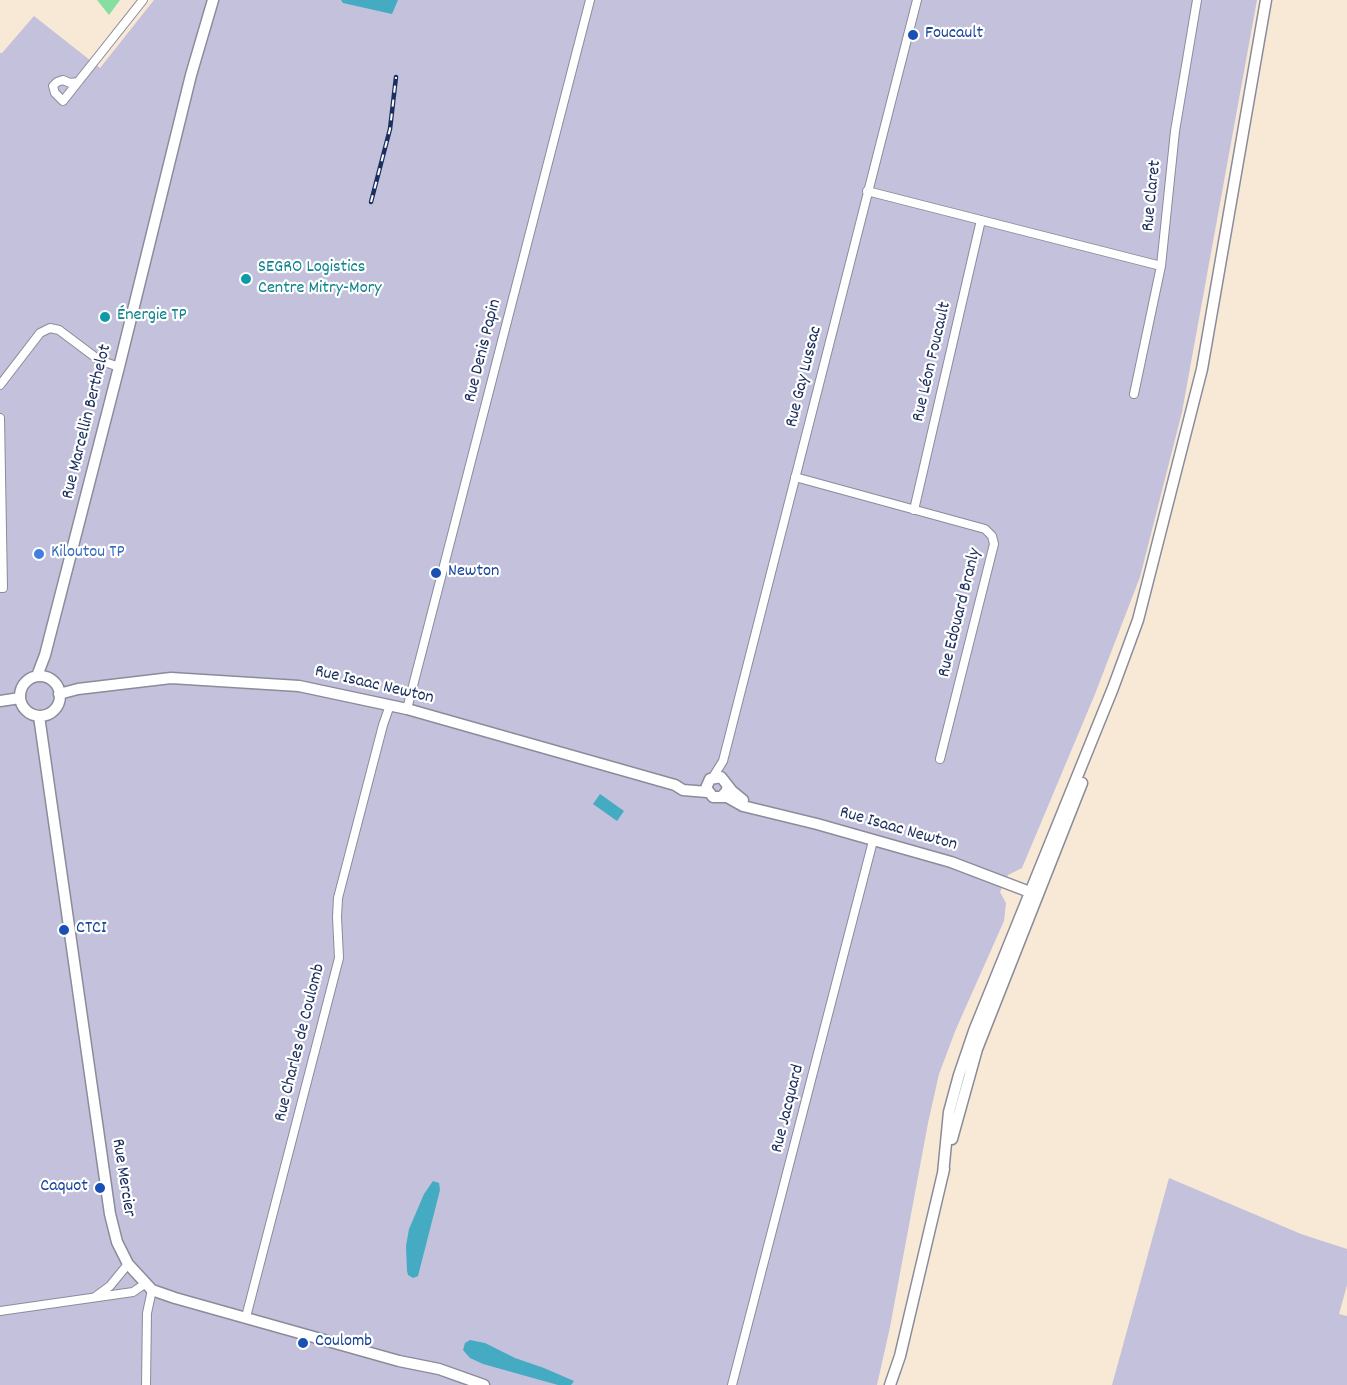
<!DOCTYPE html>
<html>
<head>
<meta charset="utf-8">
<style>
  body { margin:0 }
  canvas { display:block; background:#f8e8d6 }
</style>
</head>
<body>
<canvas width="1347" height="1385"></canvas>
<script>
const ctx = document.querySelector('canvas').getContext('2d');
ctx.lineJoin = 'round';
function fillPath(path, color) {
  ctx.fillStyle = color;
  ctx.fill(path, 'evenodd');
}
function poly(rows) {
  const path = new Path2D();
  for (const r of rows) {
    if (r.length === 3) {
      path.moveTo(r[0] + r[2], r[1]);
      path.arc(r[0], r[1], r[2], 0, 2 * Math.PI);
      continue;
    }
    path.moveTo(r[0], r[1]);
    for (let i = 2; i < r.length; i += 2) path.lineTo(r[i], r[i + 1]);
  }
  return path;
}
function trace(path, color, width, dash) {
  ctx.strokeStyle = color;
  ctx.lineWidth = width;
  ctx.lineCap = dash ? 'butt' : 'round';
  ctx.setLineDash(dash || []);
  ctx.stroke(path);
}
function label(font, color, halo, rows, align = 'center') {
  ctx.font = font + ' Dekko,sans-serif';
  ctx.lineWidth = 4.5;
  ctx.setLineDash([]);
  ctx.textBaseline = 'middle';
  ctx.strokeStyle = halo;
  ctx.fillStyle = color;
  for (const [text, x, y, turn = 0] of rows) {
    ctx.save();
    ctx.translate(x, y);
    ctx.rotate((+turn || 0) * Math.PI / 180);
    ctx.textAlign = isNaN(turn) ? turn : align;
    if (halo) ctx.strokeText(text, 0, 0);
    ctx.fillText(text, 0, 0);
    ctx.restore();
  }
}
const industrial = poly([
  [154,0,1257,0,1182,412,1140,577,1095,694,1022,868,1008,875,1000,892,1006,903,1004,921,956,1029,939,1074,928,1123,890,1327,877,1385,0,1385,0,53,2,53,34,16,100,68],
  [1169,1178,1301,1234,1347,1249,1347,1285,1339,1314,1347,1316,1347,1385,1112,1385]
]);
const green = poly([
  [97,0,120,0,109,15]
]);
const water = poly([
  [341,0,398,0,392,14,343,3],
  [600,794,624,811,617,821,593,804],
  [433,1181,439,1183,440,1190,418,1276,413,1278,408,1275,407,1271,406,1246,409,1229,424,1194],
  [470,1340,485,1343,515,1358,544,1368,574,1381,571,1385,558,1385,483,1364,470,1358,463,1350,465,1343]
]);
const street = poly([
  [78,82,70,83,63,80,57,82,53,86,55,93,63,101,78,82,143,0],
  [867,191,1161,266],
  [0,385,40,333,50,328,59,330,99,360,119,367],
  [1134,394,1161,266,1175,131,1197,0],
  [0,418,3,588,0,588],
  [795,477,985,529,992,536,994,544,940,759],
  [914,510,981,220],
  [407,709,590,0],
  [713,777,723,761,917,0],
  [95,1297,110,1286,128,1264],
  [0,1311,133,1292,146,1283],
  [246,1317,339,958,337,917,338,898,383,725,390,705],
  [146,1385,147,1313,152,1290],
  [732,1385,873,841]
]);
const secondary = poly([
  [37,676,45,655,119,367,191,75,213,0],
  [40,696,20],
  [59,694,78,689,171,678,299,686,407,709,675,785,683,790,707,792],
  [0,701,20,698],
  [39,716,110,1214,117,1242,128,1264,152,1290,175,1298,399,1361,439,1369,484,1385],
  [728,786,726,792,721,797,713,797,706,788,710,779,721,777,732,791,743,800],
  [721,797,727,797,743,806,817,824,951,862,1035,894],
  [952,1139,977,1049,1082,783],
  [943,1174,949,1112,959,1075,974,1031,1113,688,1138,620,1202,369,1266,0],
  [890,1385,900,1356,944,1169]
]);
const rail = poly([
  [371,202,390,129,396,77]
]);
const markers = [
  [913,35,6,"#1a4fb4"],
  [246,279,6,"#0f9aa8"],
  [105,317,6,"#0f9aa8"],
  [39,554,6,"#3f7fe0"],
  [436,573,6,"#1a4fb4"],
  [64,930,6,"#1a4fb4"],
  [100,1188,6,"#1a4fb4"],
  [303,1343,6,"#1a4fb4"]
];
const transitNames = [
  ["Foucault",925,35],
  ["Newton",448,573],
  ["CTCI",76,930],
  ["Caquot",88,1188,"right"],
  ["Coulomb",315,1343]
];
const streetNames = [
  ["Rue Claret",1153,196,-84],
  ["Rue Denis Papin",484,351,-76],
  ["Rue Léon Foucault",933,362,-77],
  ["Rue Gay Lussac",805,377,-76],
  ["Rue Marcellin Berthelot",88,422,-76],
  ["Rue Edouard Branly",961,613,-76],
  ["Rue Isaac Newton",374,686,13],
  ["Rue Isaac Newton",898,830,16],
  ["Rue Charles de Coulomb",301,1043,-76],
  ["Rue Jacquard",789,1109,-76],
  ["Rue Mercier",122,1178,81]
];
const cultureNames = [
  ["SEGRO Logistics",258,269],
  ["Centre Mitry-Mory",258,290],
  ["Énergie TP",117,317]
];
const shopNames = [
  ["Kiloutou TP",51,554]
];
fillPath(industrial, '#c3c1db');
fillPath(green, '#87dea1');
fillPath(water, '#44abc3');
trace(street, '#8a8c9a', 10);
trace(secondary, '#8a8c9a', 13);
trace(street, '#fff', 8);
trace(secondary, '#fff', 10);
trace(rail, '#1b2f5e', 4.5);
trace(rail, '#fff', 2, [7]);
for (const [x, y, r, color] of markers) {
  const dot = new Path2D();
  dot.arc(x, y, r, 0, 2 * Math.PI);
  ctx.fillStyle = color;
  ctx.fill(dot);
  trace(dot, '#fff', 2);
}
label('18px', '#164399', '#fff', transitNames, 'left');
label('18px', '#1b2f5e', '#fff', streetNames);
label('18px', '#0d838f', '#fff', cultureNames, 'left');
label('18px', '#366cbe', '#fff', shopNames, 'left');
</script>
</body>
</html>
